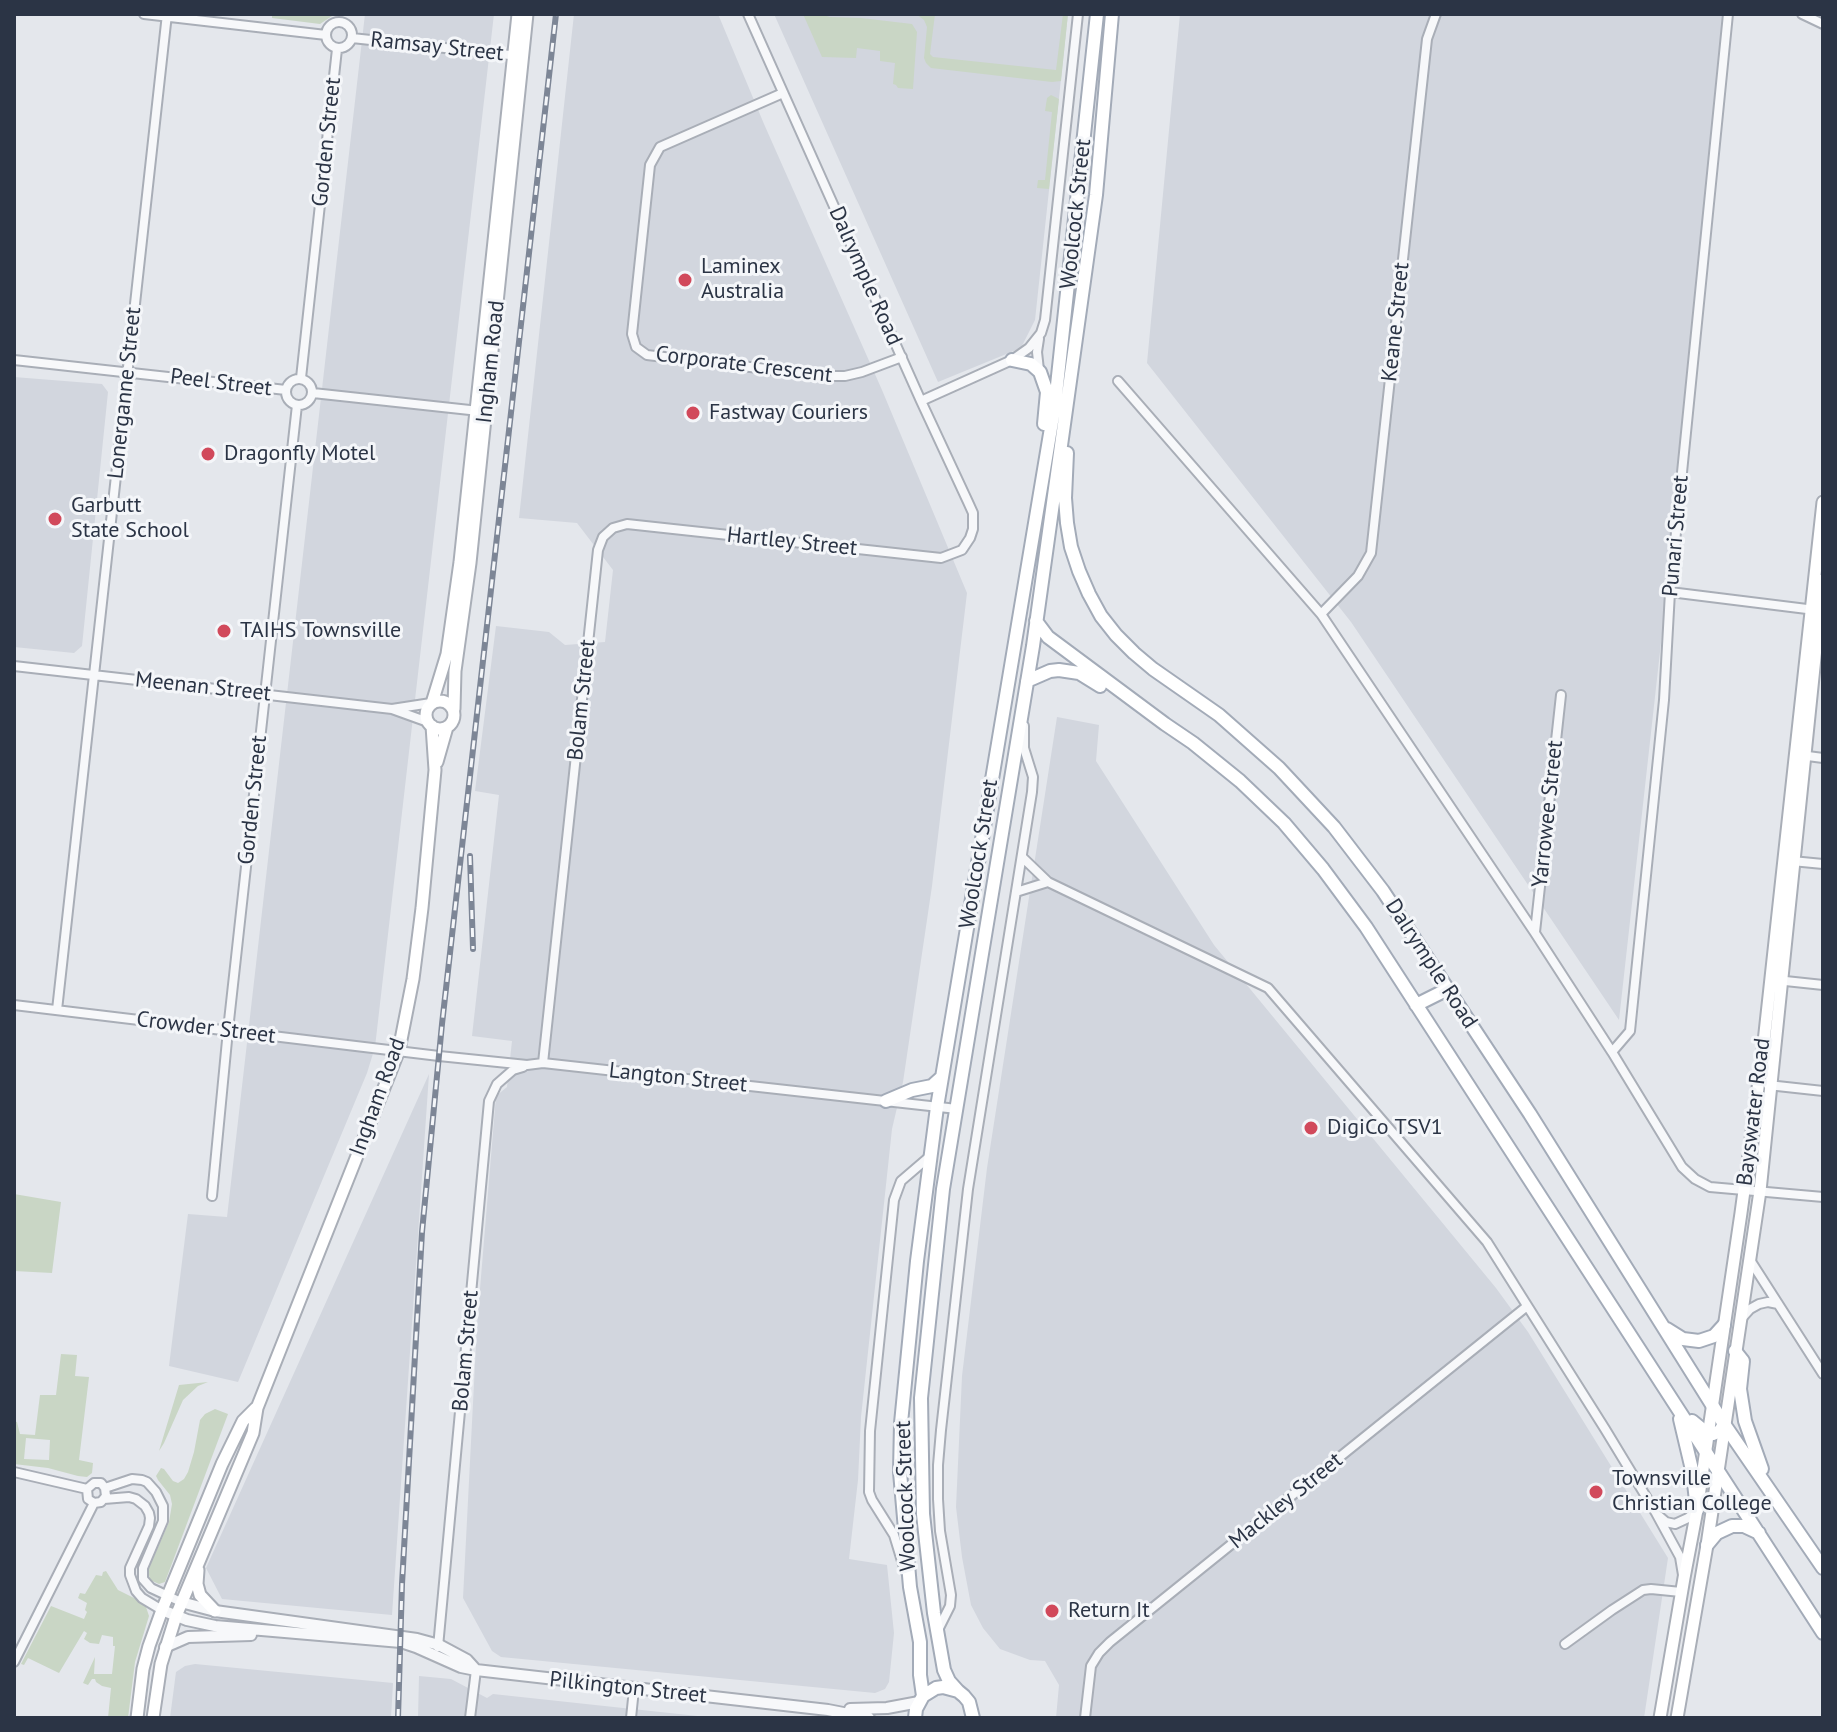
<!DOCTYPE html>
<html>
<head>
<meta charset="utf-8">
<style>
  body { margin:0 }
  #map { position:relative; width:1837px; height:1732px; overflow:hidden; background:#e4e7ec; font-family:"PT Sans",sans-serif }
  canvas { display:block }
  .frame { position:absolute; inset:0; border:16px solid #2b3445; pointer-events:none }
</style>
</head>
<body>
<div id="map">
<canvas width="1837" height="1732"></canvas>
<div class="frame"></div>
</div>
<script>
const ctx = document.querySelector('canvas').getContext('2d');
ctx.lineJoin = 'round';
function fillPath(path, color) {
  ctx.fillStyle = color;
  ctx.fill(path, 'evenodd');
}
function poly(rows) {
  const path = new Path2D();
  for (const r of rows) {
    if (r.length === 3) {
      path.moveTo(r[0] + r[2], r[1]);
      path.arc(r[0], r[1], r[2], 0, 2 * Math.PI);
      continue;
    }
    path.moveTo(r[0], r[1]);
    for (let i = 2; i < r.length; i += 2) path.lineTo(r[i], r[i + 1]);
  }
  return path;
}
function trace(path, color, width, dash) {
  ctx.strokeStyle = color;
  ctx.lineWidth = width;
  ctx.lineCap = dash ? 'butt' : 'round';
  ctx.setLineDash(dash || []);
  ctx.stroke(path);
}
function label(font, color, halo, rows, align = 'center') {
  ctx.font = font + ' "PT Sans",sans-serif';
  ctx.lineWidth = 6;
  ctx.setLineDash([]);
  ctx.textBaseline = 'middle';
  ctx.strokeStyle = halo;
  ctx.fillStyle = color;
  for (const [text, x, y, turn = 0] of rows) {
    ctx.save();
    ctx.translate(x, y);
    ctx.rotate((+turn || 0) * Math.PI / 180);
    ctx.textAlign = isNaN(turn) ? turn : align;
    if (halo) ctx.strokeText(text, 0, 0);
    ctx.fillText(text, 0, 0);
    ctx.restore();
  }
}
const built = poly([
  [365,14,494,14,375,1047,367,1073,238,1382,169,1366,188,1214,227,1217],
  [574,14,718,14,764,124,882,390,967,593,932,886,903,1082,892,1129,861,1417,858,1480,849,1559,887,1565,894,1633,889,1682,885,1689,875,1693,501,1657,492,1651,463,1598,477,1325,496,1096,507,1087,512,1041,472,1036,499,795,475,791,496,626,549,632,565,645,605,642,613,570,577,523,519,518],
  [774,14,1068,14,1035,320,1021,348,938,382],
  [1180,14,1731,14,1619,1020,1351,622,1147,363],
  [14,377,102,384,108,392,82,646,74,653,14,647],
  [1057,717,1099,725,1096,761,1214,945,1496,1288,1528,1332,1668,1558,1644,1718,1056,1718,1059,1685,1045,1661,1030,1660,1000,1649,983,1628,971,1605,962,1557,956,1507,962,1376,987,1168],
  [429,1074,392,1615,222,1599,206,1568],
  [195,1664,393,1683,391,1718,170,1718,176,1672,185,1666],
  [419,1676,451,1679,487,1698,493,1694,716,1718,418,1718]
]);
const green = poly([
  [272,14,335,14,320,24,272,18],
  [803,14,820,14,830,17,861,18,912,24,917,32,913,89,898,88,896,85,893,84,895,63,880,61,880,51,857,48,856,58,822,57],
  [916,14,935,14,930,54,933,57,1056,70,1063,14,1068,14,1061,81,1052,82,931,68,926,63,924,58,927,27,924,20],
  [1051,95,1059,99,1049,189,1037,188,1038,180,1045,180,1052,112,1045,111,1047,98],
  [14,1194,61,1202,52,1273,14,1271],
  [61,1354,77,1355,75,1376,89,1377,79,1460,93,1463,92,1473,87,1477,78,1476,48,1468,14,1464,14,1447,16,1441,14,1440,14,1421,17,1422,20,1434,35,1435,40,1395,56,1395],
  [26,1438,50,1440,49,1460,24,1459],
  [208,1382,198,1386,183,1400,164,1443,159,1451,179,1385],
  [215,1409,228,1414,165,1582,159,1584,150,1580,148,1570,169,1522,172,1504,170,1495,158,1480,156,1476,161,1468,164,1469,173,1481,178,1483,184,1479,188,1472,194,1452,200,1420,205,1414],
  [106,1571,118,1590,140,1601,146,1607,149,1616,135,1662,128,1718,108,1718,111,1688,102,1686,96,1682,95,1679,92,1679,88,1685,83,1683,95,1657,94,1674,112,1674,115,1646,113,1646,113,1637,102,1635,99,1644,90,1643,84,1639,87,1633,84,1631,59,1673,28,1658,24,1665,21,1664,51,1606,84,1619,87,1612,85,1610,87,1603,78,1598,80,1593,85,1594,96,1575,102,1576,103,1572]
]);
const minor = poly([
  [144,14,326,35],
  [1802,14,1823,24],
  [339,35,13],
  [352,38,519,56],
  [783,93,660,147,650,165,632,334,636,347,647,355,827,376,845,376,862,372,902,357],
  [14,360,286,390],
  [1039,370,1037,352,1039,339],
  [301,378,337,49],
  [299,392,13],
  [1118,381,1321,614,1535,933,1612,1052,1682,1167,1695,1179,1710,1187,1823,1197],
  [313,393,479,411],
  [921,401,1012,360,1029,348,1041,333,1045,320,1078,14],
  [1670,592,1815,610],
  [1321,614,1358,576,1371,553,1427,39,1436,14],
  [14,666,392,709,428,722],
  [392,709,431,703],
  [1800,755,1823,758],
  [1022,857,1048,882,1268,988,1487,1242,1605,1429,1656,1513,1680,1557,1683,1575],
  [1792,861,1823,864],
  [1016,892,1048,882],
  [1535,932,1561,695],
  [1776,980,1823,985],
  [14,1005,439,1056,527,1065,543,1063,957,1109],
  [57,1010,167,14],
  [1612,1052,1630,1031,1664,700,1670,592,1728,14],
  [543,1063,598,550,603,537,613,528,627,524,941,558,962,550,970,538,973,529,973,513,968,502,921,401,748,14],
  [1768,1085,1823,1091],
  [212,1196,228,1030,297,405],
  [1750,1260,1823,1374],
  [1741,1319,1750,1309,1759,1304,1768,1302,1778,1304],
  [14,1472,87,1489],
  [105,1488,106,1496,101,1502,94,1503,88,1499,87,1489,94,1483,101,1483,105,1488,132,1479,142,1480,147,1482,156,1492,163,1506,163,1521,143,1568,143,1579,151,1588,181,1602],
  [104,1499,129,1497,136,1499,145,1506,149,1513,150,1518,149,1526,130,1568,130,1575,136,1591,142,1598,162,1610],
  [1659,1516,1666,1522,1675,1524,1688,1518,1697,1510],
  [905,1571,894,1535,872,1500,869,1492,870,1431,894,1200,901,1181,929,1157],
  [937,1632,950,1606,951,1595,940,1531,938,1499,938,1465,941,1430,968,1189,1032,792,1033,777,1024,748,1024,726],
  [1565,1644,1612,1610,1643,1590,1651,1589,1681,1592],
  [438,1647,489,1101,497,1084,513,1070,523,1067],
  [14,1662,94,1503],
  [470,1718,476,1670],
  [631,1718,634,1689],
  [1085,1718,1091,1666,1099,1653,1110,1642,1526,1307]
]);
const tertiary = poly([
  [181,1602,215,1611,417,1639,439,1645,467,1660,476,1670],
  [162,1610,187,1620,215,1626,401,1642,416,1647,461,1667,476,1670,828,1710,869,1718],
  [165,1647,188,1637,251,1635],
  [850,1709,887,1708,919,1702]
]);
const secondary = poly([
  [440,715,14],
  [432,703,447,654,460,562,518,14],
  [454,709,455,671,470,563,527,14],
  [437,762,447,727],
  [198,1570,197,1584,200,1595,215,1611],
  [137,1718,143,1669,149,1646,162,1610,222,1464,243,1421,256,1408],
  [153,1718,161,1664,176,1616,253,1433,257,1408,399,1050,413,979,422,908,435,770,432,726],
  [1660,1718,1684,1578,1697,1510,1741,1213,1763,1051,1823,502],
  [1677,1718,1707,1545,1760,1191,1823,580]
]);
const primary = poly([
  [1012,360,1031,364,1040,372,1047,392,1044,424],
  [1067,453,1065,498,1067,523,1071,547,1079,571,1089,594,1101,616,1116,635,1134,653,1153,669,1219,715,1279,768,1334,827,1383,891,1530,1114,1724,1424,1823,1568],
  [1036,621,1048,637,1165,724,1193,743,1240,781,1284,823,1323,869,1366,927,1823,1633],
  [1027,681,1050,671,1059,670,1079,673,1100,686],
  [1416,1005,1448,989],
  [886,1101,912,1090,932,1086,942,1077],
  [1667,1329,1683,1339,1699,1341,1714,1336,1724,1325],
  [1735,1351,1743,1361,1740,1389,1745,1421,1762,1469],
  [1680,1419,1693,1474,1697,1510],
  [1692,1421,1703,1430,1713,1434,1720,1431,1724,1424],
  [1707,1545,1717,1533,1732,1526,1744,1526,1759,1533],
  [958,1691,949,1681,944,1670,934,1613,923,1514,921,1398,943,1189,1033,646,1096,195,1112,14],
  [923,1696,920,1675,920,1642,910,1587,900,1472,901,1423,917,1261,937,1107,1055,404,1097,14],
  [915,1718,916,1709,923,1696,936,1688,943,1687,958,1691,964,1696,969,1702,973,1718]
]);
const rail = poly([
  [470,856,473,949],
  [398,1718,402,1584,422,1232,442,1024,556,14]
]);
const markers = [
  [685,280,8,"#d1495b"],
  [693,413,8,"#d1495b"],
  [208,454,8,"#d1495b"],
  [55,519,8,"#d1495b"],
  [224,631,8,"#d1495b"],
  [1311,1128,8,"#d1495b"],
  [1596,1492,8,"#d1495b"],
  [1052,1611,8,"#d1495b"]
];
const streetNames = [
  ["Ramsay Street",437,47,6],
  ["Gorden Street",327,142,-84],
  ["Woolcock Street",1076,214,-84],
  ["Dalrymple Road",865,276,66],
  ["Keane Street",1396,322,-84],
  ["Ingham Road",491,362,-84],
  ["Corporate Crescent",744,365,7],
  ["Peel Street",221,383,7],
  ["Lonerganne Street",125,393,-84],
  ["Punari Street",1676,536,-85],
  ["Hartley Street",792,542,6],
  ["Meenan Street",203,687,6],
  ["Bolam Street",582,700,-84],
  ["Gorden Street",253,800,-84],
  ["Yarrowee Street",1548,814,-84],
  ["Woolcock Street",979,854,-81],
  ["Dalrymple Road",1431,964,57],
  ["Crowder Street",206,1028,7],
  ["Langton Street",678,1078,6],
  ["Ingham Road",378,1097,-70],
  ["Bayswater Road",1754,1112,-83],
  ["Bolam Street",466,1351,-85],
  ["Woolcock Street",906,1496,-92],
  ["Mackley Street",1286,1501,-39],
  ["Pilkington Street",628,1688,6]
];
const poiNames = [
  ["Laminex",701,267],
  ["Australia",701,292],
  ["Fastway Couriers",709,413],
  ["Dragonfly Motel",224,454],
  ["Garbutt",71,506],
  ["State School",71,531],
  ["TAIHS Townsville",240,631],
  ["DigiCo TSV1",1327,1128],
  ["Townsville",1612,1479],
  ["Christian College",1612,1504],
  ["Return It",1068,1611]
];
fillPath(built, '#d2d6de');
fillPath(green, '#c9d6c5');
trace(minor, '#a9aeb7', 12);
trace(tertiary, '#a9aeb7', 14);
trace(secondary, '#a9aeb7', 15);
trace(primary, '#a3abb8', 16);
trace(minor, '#f7f8fa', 8);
trace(tertiary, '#f7f8fa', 10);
trace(secondary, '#fff', 11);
trace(primary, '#fff', 12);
trace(rail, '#7d8696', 6);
trace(rail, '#f4f6f9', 3, [9]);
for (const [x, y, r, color] of markers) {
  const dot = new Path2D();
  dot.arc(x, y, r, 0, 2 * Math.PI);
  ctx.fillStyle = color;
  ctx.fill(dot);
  trace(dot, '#f4f6f9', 3);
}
label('22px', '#2b3445', '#f4f6f9', streetNames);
label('22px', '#2b3445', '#f4f6f9', poiNames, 'left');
</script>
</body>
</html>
